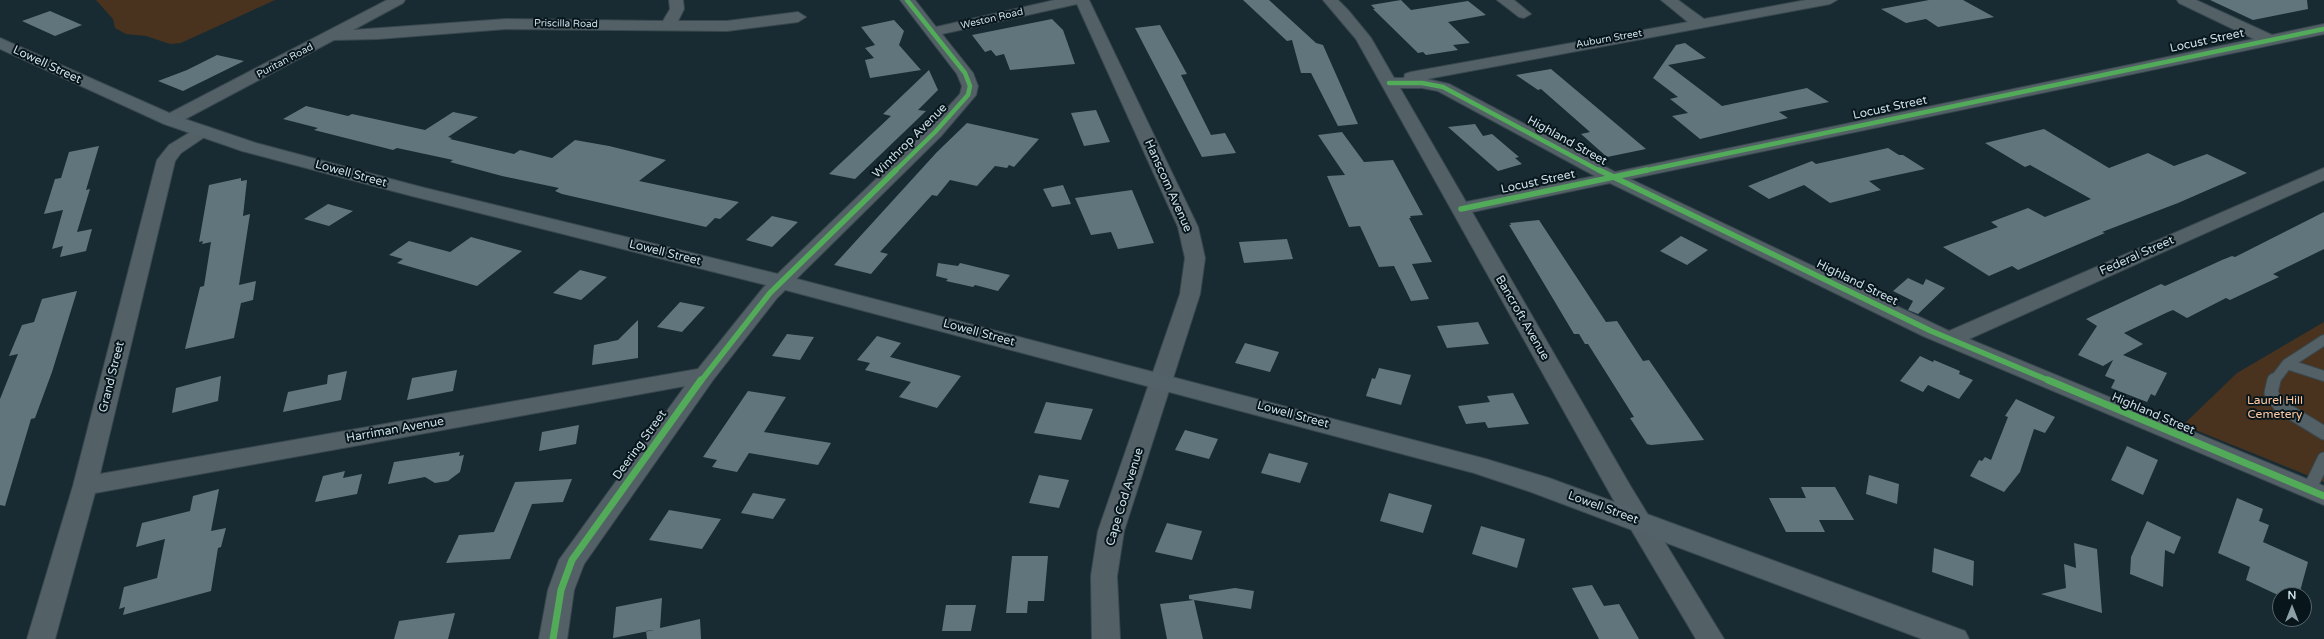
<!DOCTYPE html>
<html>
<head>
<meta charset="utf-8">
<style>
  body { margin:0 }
  #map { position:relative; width:2324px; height:639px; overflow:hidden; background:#182b32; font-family:"Varela Round",sans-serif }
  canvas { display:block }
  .north { position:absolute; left:2272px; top:587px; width:40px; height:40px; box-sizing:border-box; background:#08161c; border:1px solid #56666d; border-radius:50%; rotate:0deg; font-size:11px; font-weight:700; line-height:16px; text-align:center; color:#ccdfe7 }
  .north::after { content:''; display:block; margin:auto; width:14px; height:18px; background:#8da0a8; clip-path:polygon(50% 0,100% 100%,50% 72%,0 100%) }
</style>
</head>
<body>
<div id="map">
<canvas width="2324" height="639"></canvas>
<div class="north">N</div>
</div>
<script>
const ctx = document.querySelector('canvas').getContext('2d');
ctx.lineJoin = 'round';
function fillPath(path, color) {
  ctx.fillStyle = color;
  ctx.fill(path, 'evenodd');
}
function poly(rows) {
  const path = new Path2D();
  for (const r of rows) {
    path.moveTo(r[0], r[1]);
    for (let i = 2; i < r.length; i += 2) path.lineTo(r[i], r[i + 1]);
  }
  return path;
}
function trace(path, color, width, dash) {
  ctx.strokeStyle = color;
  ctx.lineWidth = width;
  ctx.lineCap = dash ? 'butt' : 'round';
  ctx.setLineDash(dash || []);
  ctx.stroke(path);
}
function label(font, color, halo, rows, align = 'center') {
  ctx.font = font + ' "Varela Round",sans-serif';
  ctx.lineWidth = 4;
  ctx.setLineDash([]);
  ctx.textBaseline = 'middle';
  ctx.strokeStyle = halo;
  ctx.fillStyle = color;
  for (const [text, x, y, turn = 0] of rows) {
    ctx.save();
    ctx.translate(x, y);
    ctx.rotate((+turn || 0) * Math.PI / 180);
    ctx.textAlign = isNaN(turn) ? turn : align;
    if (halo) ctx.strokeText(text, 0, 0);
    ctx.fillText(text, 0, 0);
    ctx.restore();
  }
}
const green = poly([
  [96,0,275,0,181,43,170,44,146,36,126,34,115,28,113,19],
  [2324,322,2324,482,2183,425,2237,373]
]);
const building = poly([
  [1243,0,1269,0,1316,43,1323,45,1358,124,1338,126,1311,73,1301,73,1292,40,1287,41],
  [1401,0,1411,10,1468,1,1486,15,1448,22,1470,43,1453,45,1458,50,1426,55,1423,52,1418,53,1373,9,1375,9,1371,5],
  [1929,0,1963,0,1994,17,1938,27,1926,19,1906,23,1881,9],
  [2210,0,2307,0,2308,9,2253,20],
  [50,11,82,25,55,36,22,21],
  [1052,19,1063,30,1075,64,1010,70,1004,54,996,56,991,50,985,52,972,35],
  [894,20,904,31,899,45,921,70,870,78,865,60,874,58,865,48,875,45,861,27],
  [1160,25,1187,74,1181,75,1211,135,1225,133,1236,153,1202,157,1135,28],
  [1685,43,1706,58,1668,65,1722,106,1807,88,1829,102,1779,112,1788,118,1700,139,1672,116,1688,113,1670,99,1678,97,1653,78,1676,45],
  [217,55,244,61,183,91,158,81,187,70],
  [1551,69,1646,149,1607,157,1581,134,1590,132,1541,89,1538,90,1516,75],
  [929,70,938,90,918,110,926,111,855,179,829,174,891,116,883,114],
  [306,106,348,116,352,114,425,130,453,112,478,117,448,137,452,138,450,139,514,154,520,150,552,158,575,140,609,146,666,160,639,181,739,202,720,219,715,218,706,227,562,194,555,191,559,188,502,176,450,162,453,160,397,148,393,150,314,130,318,128,283,119],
  [1096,110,1110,142,1084,146,1071,113],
  [967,123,1039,139,1014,167,1009,165,1007,168,995,166,977,186,950,180,937,196,932,195,880,252,888,254,871,274,834,265,937,152],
  [1475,124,1483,136,1492,134,1519,157,1515,158,1522,164,1498,171,1448,127],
  [2044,129,2109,168,2148,153,2174,166,2207,154,2247,173,2178,203,2102,232,2105,233,2018,270,2012,266,1989,276,1943,247,1998,227,1991,222,2028,208,2045,217,2091,199,2030,165,2025,167,1985,143],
  [1342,132,1364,162,1393,160,1423,215,1410,216,1411,218,1409,218,1432,262,1412,264,1429,299,1411,301,1394,266,1379,267,1360,226,1349,227,1327,176,1345,175,1318,135],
  [99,146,86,190,90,189,77,232,92,229,86,251,60,257,63,246,52,249,63,210,44,214,55,179,61,178,69,152],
  [1888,148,1899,155,1903,155,1925,169,1869,181,1881,190,1830,203,1804,185,1769,199,1748,186,1812,161,1816,164],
  [241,178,241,181,247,180,243,216,250,214,239,285,256,281,253,300,241,303,234,338,185,349,200,287,204,286,211,242,202,244,203,241,199,242,209,185],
  [1063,185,1071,204,1052,207,1043,189],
  [1132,190,1154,243,1118,249,1111,232,1091,235,1075,198],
  [328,204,353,211,329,226,304,219],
  [2324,212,2324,249,2273,274,2279,277,2230,300,2226,298,2187,318,2173,310,2168,312,2124,333,2143,344,2123,355,2167,373,2155,396,2151,394,2147,402,2111,388,2115,380,2105,376,2113,360,2103,366,2078,355,2097,326,2086,319,2161,284,2165,286,2222,260,2232,256,2235,257],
  [772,216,798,222,772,247,746,240],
  [1539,220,1606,322,1617,321,1643,361,1649,360,1704,440,1651,445,1647,444,1630,418,1634,417,1588,344,1585,344,1579,334,1574,334,1509,225,1511,225,1510,223],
  [1681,236,1708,250,1687,265,1660,251],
  [471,237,522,251,477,286,397,263,403,259,389,255,409,241,450,252],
  [1287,239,1293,259,1244,263,1239,242],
  [938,263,958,266,960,263,1010,275,998,291,975,285,973,287,946,281,948,279,936,276],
  [580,270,607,277,581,300,553,293],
  [1908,278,1923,285,1926,279,1945,288,1918,314,1908,310,1913,301,1893,291],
  [77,291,52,372,35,418,31,419,5,506,0,505,0,399,18,354,9,356,22,325,34,322,42,299],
  [680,302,705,307,682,332,657,327],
  [638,320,638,358,592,365,594,345,618,340],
  [1478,322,1489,344,1447,348,1437,326],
  [787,334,814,337,800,360,772,356],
  [877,336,901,343,890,357,961,376,937,408,899,397,911,382,865,370,870,363,857,360],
  [1245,343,1279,352,1270,372,1235,363],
  [1920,356,1933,362,1934,360,1960,371,1959,374,1973,380,1959,399,1928,385,1923,392,1900,381],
  [1379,368,1411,375,1401,405,1366,396,1372,378,1375,379],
  [457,370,453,391,407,400,412,378],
  [347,371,341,400,283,412,288,392,327,384,328,375],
  [221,376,218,401,172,413,176,388],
  [748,391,786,397,764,432,831,443,818,465,749,453,737,472,712,467,717,460,703,457],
  [1513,393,1529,424,1488,428,1485,422,1466,424,1458,406,1490,402,1487,396],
  [2016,399,2055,417,2045,433,2034,429,2020,472,2004,492,1970,476,1979,460,1982,461,1985,457,1991,460,2008,417,2005,416],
  [1046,402,1093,409,1081,440,1034,433],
  [579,425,576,444,539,451,542,432],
  [1185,430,1218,439,1209,459,1175,450],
  [2127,446,2158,460,2143,495,2111,480],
  [460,452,459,456,464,455,460,472,448,481,435,483,425,477,388,484,394,462],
  [1269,453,1308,463,1300,483,1261,473],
  [345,471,343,478,362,474,357,494,315,502,323,476],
  [1039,475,1069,480,1059,508,1029,503],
  [1869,475,1899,484,1897,504,1866,494],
  [572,479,563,502,532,504,510,559,446,563,459,535,494,532,515,482],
  [1801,487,1835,487,1854,520,1819,520,1825,532,1786,532,1769,498,1806,498],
  [219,489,211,531,226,528,221,547,218,548,211,591,123,615,125,607,119,609,124,587,157,578,165,539,136,547,142,523,190,511,193,496],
  [753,493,786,499,773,519,741,513],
  [1389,493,1432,505,1423,533,1380,521],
  [2237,498,2263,509,2259,521,2269,525,2263,542,2308,562,2299,595,2280,596,2246,580,2250,567,2218,553],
  [669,510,721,519,702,549,649,540],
  [2147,521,2181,537,2174,554,2165,550,2163,587,2130,574,2131,557],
  [1167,523,1202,531,1192,560,1155,552],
  [1481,526,1525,539,1517,568,1472,554],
  [2074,543,2097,549,2102,613,2041,594,2066,588,2064,564,2076,568],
  [1934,548,1974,561,1973,586,1932,572],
  [1012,556,1048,556,1044,601,1028,601,1027,613,1006,613],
  [1592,585,1604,606,1619,604,1639,639,1599,639,1572,588],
  [1235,588,1254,591,1251,609,1194,600,1203,639,1167,639,1160,604,1194,600,1189,599,1189,595],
  [662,598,660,628,700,619,701,639,647,639,646,631,654,630,613,638,616,607],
  [946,605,976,605,971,631,942,631],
  [455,613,448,639,394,639,399,621]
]);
const laneFar1 = poly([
  [2287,364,2324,376],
  [2274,381,2287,364,2324,340]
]);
const lane = poly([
  [2274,380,2271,393,2280,406,2324,433],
  [2309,490,2324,459]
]);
const street = poly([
  [387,0,405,0,403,3,353,30,506,19,663,21,670,9,669,0,683,0,684,9,678,21,727,21,798,12,806,17,798,22,727,31,506,29,378,39,334,40,176,124,164,124,161,120,164,116,387,0],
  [900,0,915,0,936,27,1055,0,1089,0,1198,227,1205,258,1200,294,1124,531,1117,576,1120,639,1092,639,1091,576,1098,531,1180,294,1185,258,1178,227,1077,4,942,34,973,73,978,86,976,95,941,136,777,298,713,380,584,564,574,590,567,639,539,639,548,590,559,560,685,386,95,493,55,639,27,639,73,486,157,160,169,145,197,128,203,127,209,128,212,132,181,153,175,161,100,474,698,369,763,288,929,128,960,94,962,86,957,74,900,0],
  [1323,0,1338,0,1348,10,1371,38,1394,78,1404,78,1405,74,1411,72,1688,22,1661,0,1678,0,1704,19,1806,0,1837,0,1830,4,1427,79,1449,84,1615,172,2254,39,2179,3,2177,0,2196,0,2272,35,2324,24,2324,34,1630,179,1949,331,2324,168,2324,180,1969,339,2324,486,2324,505,1923,336,1610,183,1472,212,1631,487,1724,639,1696,639,1613,499,1356,39,1323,0],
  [1400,88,1422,88,1438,91,1595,176,1466,202,1400,88],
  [1497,0,1514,0,1531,14,1524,18,1519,17,1497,0]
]);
const secondary = poly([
  [0,38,176,116,256,143,421,187,782,275,1486,459,1549,478,1965,631,1969,639,1922,639,1531,492,1474,473,778,288,408,195,242,151,164,124,0,49,0,38]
]);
const cyclewayFar2 = poly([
  [1389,83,1422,83,1443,87,1600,171],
  [895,171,935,132,968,95,970,86,965,73,907,0],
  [1643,171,2324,29]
]);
const cyclewayFar1 = poly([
  [1599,170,1931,331,2050,381],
  [1461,209,1647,170],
  [701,381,770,293,896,170]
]);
const cycleway = poly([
  [2048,380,2324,496],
  [553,639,561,590,572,560,701,380]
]);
const farStreetnames = [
  ["Weston Road",992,19,-13],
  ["Priscilla Road",566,24,1],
  ["Auburn Street",1609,39,-10],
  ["Puritan Road",285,61,-28]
];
const streetNames = [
  ["Locust Street",2207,41,-12],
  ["Lowell Street",47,65,25],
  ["Locust Street",1890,108,-12],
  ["Winthrop Avenue",910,141,-45],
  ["Highland Street",1567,141,29],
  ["Lowell Street",351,174,15],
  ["Locust Street",1538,182,-12],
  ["Hanscom Avenue",1168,186,66],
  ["Lowell Street",665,253,14],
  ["Federal Street",2137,256,-24],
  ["Highland Street",1857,283,26],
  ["Bancroft Avenue",1522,318,60],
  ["Lowell Street",979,333,15],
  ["Grand Street",112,377,-76],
  ["Highland Street",2153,414,23],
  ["Lowell Street",1293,415,15],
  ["Harriman Avenue",395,430,-10],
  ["Deering Street",640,445,-54],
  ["Cape Cod Avenue",1125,497,-73],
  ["Lowell Street",1603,508,20]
];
const parkNames = [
  ["Laurel Hill",2275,401],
  ["Cemetery",2275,415]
];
fillPath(green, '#49331f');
fillPath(building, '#61757d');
trace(laneFar1, '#39484e', 12);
trace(lane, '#39484e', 15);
trace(street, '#39484e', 2);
trace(secondary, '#39484e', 2);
trace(laneFar1, '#536167', 10);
trace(lane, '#536167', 13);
fillPath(street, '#536167');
fillPath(secondary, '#526268');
trace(cyclewayFar2, '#51ab58', 4.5);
trace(cyclewayFar1, '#51ab58', 5.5);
trace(cycleway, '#51ab58', 7);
label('10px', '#ccdfe7', '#08161c', farStreetnames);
label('12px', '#ccdfe7', '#08161c', streetNames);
label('12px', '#ffc8a0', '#08161c', parkNames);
</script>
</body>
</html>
